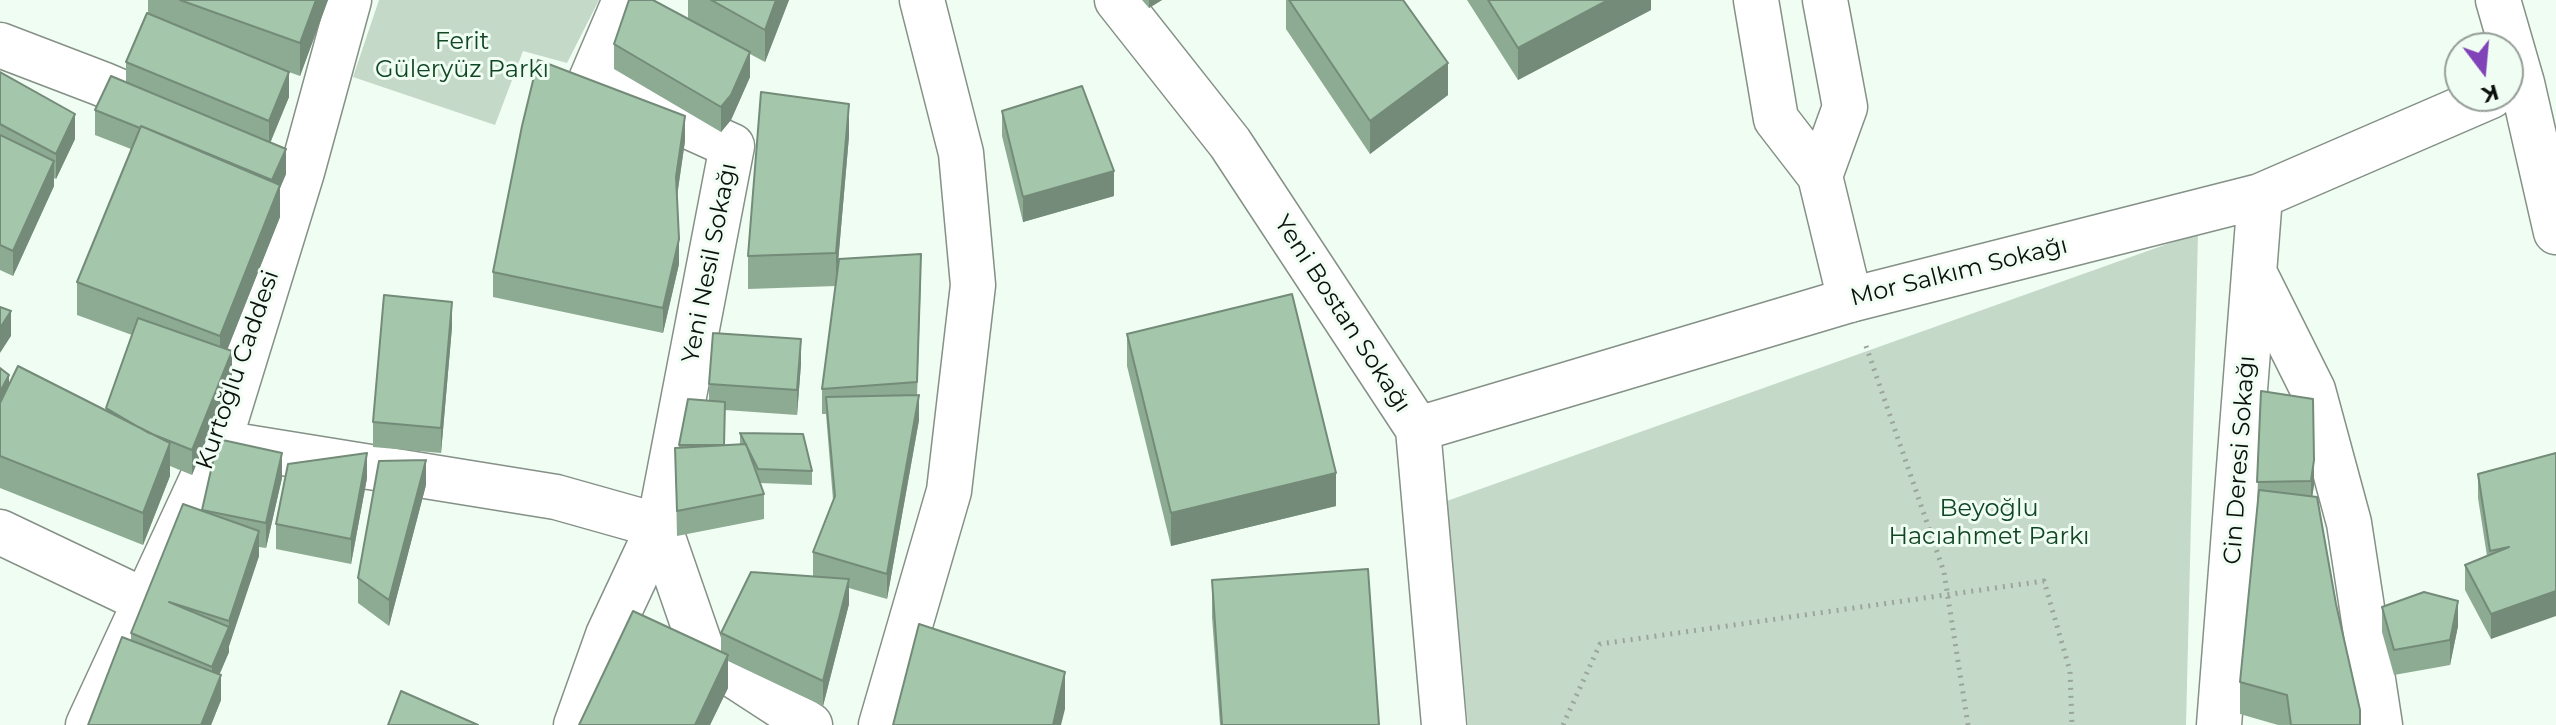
<!DOCTYPE html>
<html>
<head>
<meta charset="utf-8">
<style>
  body { margin:0 }
  #map { position:relative; width:2556px; height:725px; overflow:hidden; background:#f0fdf3; font-family:Montserrat,sans-serif }
  canvas { display:block }
  .north { position:absolute; left:2444px; top:32px; width:80px; height:80px; box-sizing:border-box; background:#f0fdf3; border:2px solid #959e97; border-radius:50%; rotate:164deg; font-size:22px; font-weight:700; line-height:32px; text-align:center; color:#0c100d }
  .north::after { content:''; display:block; margin:auto; width:28px; height:36px; background:#8043b8; clip-path:polygon(50% 0,100% 100%,50% 72%,0 100%) }
</style>
</head>
<body>
<div id="map">
<canvas width="2556" height="725"></canvas>
<div class="north">K</div>
</div>
<script>
const ctx = document.querySelector('canvas').getContext('2d');
ctx.lineJoin = 'round';
function fillPath(path, color) {
  ctx.fillStyle = color;
  ctx.fill(path, 'evenodd');
}
function poly(rows) {
  const path = new Path2D();
  for (const r of rows) {
    path.moveTo(r[0], r[1]);
    for (let i = 2; i < r.length; i += 2) path.lineTo(r[i], r[i + 1]);
  }
  return path;
}
function trace(path, color, width, dash) {
  ctx.strokeStyle = color;
  ctx.lineWidth = width;
  ctx.lineCap = dash ? 'butt' : 'round';
  ctx.setLineDash(dash || []);
  ctx.stroke(path);
}
function label(font, color, halo, rows, align = 'center') {
  ctx.font = font + ' Montserrat,sans-serif';
  ctx.lineWidth = 6;
  ctx.setLineDash([]);
  ctx.textBaseline = 'middle';
  ctx.strokeStyle = halo;
  ctx.fillStyle = color;
  for (const [text, x, y, turn = 0] of rows) {
    ctx.save();
    ctx.translate(x, y);
    ctx.rotate((+turn || 0) * Math.PI / 180);
    ctx.textAlign = isNaN(turn) ? turn : align;
    if (halo) ctx.strokeText(text, 0, 0);
    ctx.fillText(text, 0, 0);
    ctx.restore();
  }
}
const green = poly([
  [379,0,599,0,567,63,523,51,495,125,353,77],
  [2198,233,2186,725,1468,725,1444,502]
]);
const path = poly([
  [1866,346,1944,572,1968,725],
  [1563,725,1600,644,2044,581,2070,671,2072,725]
]);
const street = poly([
  [1117,0,1230,143,1418,429,1444,725],
  [0,45,102,84,161,109],
  [2254,272,2313,390,2349,523,2380,725],
  [1418,429,1850,300,2260,196,2491,96],
  [221,443,556,497,659,526,704,656,810,725],
  [0,532,145,601],
  [576,725,608,635,659,526,732,146,590,82,625,0],
  [881,725,949,491,973,285,961,153,922,0],
  [2219,725,2260,196]
]);
const secondary = poly([
  [1756,0,1776,119,1820,176,1850,300],
  [2498,0,2522,83,2556,232],
  [1820,176,1845,107,1825,0],
  [88,725,219,442,302,172,349,0]
]);
const wall = poly([
  [148,0,328,0,300,76,289,72,289,97,270,142,286,174,280,188,280,217,227,350,232,376,192,475,170,466,170,476,143,545,0,488,0,368,9,385,106,411,106,408,132,335,77,315,77,282,131,149,95,135,95,110,126,83,126,62,148,13],
  [688,0,789,0,765,62,750,54,750,77,731,120,721,132,614,69,614,44,688,19],
  [1142,0,1162,0,1149,8],
  [1286,0,1403,0,1448,95,1370,154,1286,29],
  [1467,0,1651,0,1651,10,1518,80],
  [0,72,75,139,56,179,54,178,54,186,13,276,0,270],
  [1002,111,1114,196,1023,222,1002,136],
  [849,136,837,273,921,280,917,395,919,420,887,599,849,588,849,604,823,706,728,661,728,688,710,725,579,725,721,652,721,633,813,577,813,552,833,500,826,414,822,414,822,389,836,286,748,289,748,256],
  [685,141,677,197,679,264,663,333,493,297,493,272],
  [452,327,441,453,373,447,373,422],
  [1127,334,1336,506,1171,546,1127,366],
  [801,364,797,415,725,410,725,445,740,444,740,433,812,471,812,485,760,483,764,494,764,519,677,536,675,448,679,447,679,445,709,401,709,384],
  [2261,391,2314,485,2312,496,2360,725,2278,725,2240,714,2240,682,2257,507],
  [2556,453,2491,639,2465,590,2465,565,2487,556,2478,498,2478,474],
  [282,478,266,548,259,547,259,556,229,646,229,652,219,675,221,700,211,725,88,725,131,641,131,633,202,510],
  [367,478,351,564,276,549,276,524],
  [426,485,389,626,358,603,358,578],
  [1212,580,1379,725,1220,725,1212,617],
  [2382,607,2458,626,2450,665,2394,675,2382,632]
]);
const shadedWall = poly([
  [316,0,328,0,300,76,300,43],
  [776,0,789,0,765,62,765,30],
  [1149,0,1162,0,1149,8],
  [1608,0,1651,0,1651,10,1518,80,1518,48],
  [750,52,750,77,731,120,721,132,721,107],
  [1448,63,1448,95,1370,154,1370,121],
  [289,72,289,97,269,146,269,121],
  [849,104,849,136,836,286,836,253],
  [75,114,75,139,56,179,56,154],
  [685,116,685,141,676,202,676,177],
  [286,149,286,174,280,188,280,217,220,368,220,336,272,180],
  [54,161,54,186,13,276,13,251],
  [1114,171,1114,196,1023,222,1023,197],
  [679,239,679,264,663,333,663,308],
  [921,254,917,404,919,395,919,420,887,599,887,574,917,405],
  [452,302,452,327,441,453,441,428],
  [11,311,11,336,0,353,0,328],
  [801,339,801,364,797,415,797,390],
  [232,351,232,376,192,475,192,450],
  [9,375,9,400,0,417,0,392],
  [170,443,170,476,143,545,143,513],
  [282,453,282,478,266,548,266,523],
  [367,453,367,478,351,564,351,539],
  [426,460,426,485,389,626,389,600],
  [2314,460,2314,485,2311,506,2311,481],
  [1336,473,1336,506,1171,546,1171,513],
  [259,531,259,556,229,646,229,652,212,692,212,667,229,627,229,621],
  [849,579,849,604,823,706,823,681],
  [2556,591,2556,616,2491,639,2491,614],
  [2458,601,2458,626,2450,665,2450,640],
  [728,655,728,688,710,725,695,725],
  [1065,672,1065,709,1061,725,1053,725],
  [221,675,221,700,211,725,201,725]
]);
const building = poly([
  [180,0,316,0,300,43,180,0],
  [629,0,653,0,750,52,731,95,721,107,614,44,629,0],
  [711,0,776,0,765,30,711,0],
  [1289,0,1403,0,1448,63,1370,121,1289,0],
  [1488,0,1608,0,1518,48,1488,0],
  [147,13,289,72,269,121,126,62,147,13],
  [538,60,685,116,676,177,679,239,663,308,493,272,522,126,538,60],
  [0,72,75,114,56,154,0,124,0,72],
  [111,76,286,149,272,180,141,126,140,128,95,110,111,76],
  [1082,86,1114,171,1023,197,1002,111,1082,86],
  [761,92,849,104,836,253,748,256,761,92],
  [141,126,280,185,220,336,77,282,141,126],
  [0,135,54,161,13,251,0,245,0,135],
  [921,254,917,382,822,389,839,259,921,254],
  [1292,294,1336,473,1171,513,1127,334,1292,294],
  [384,295,452,302,441,428,373,422,384,295],
  [0,307,11,311,0,328,0,307],
  [138,318,232,351,192,450,147,432,106,408,138,318],
  [713,333,801,339,797,390,709,384,713,333],
  [18,366,170,443,143,513,0,456,0,403,18,366],
  [0,368,9,375,0,392,0,368],
  [2261,391,2313,399,2314,460,2311,481,2257,482,2261,391],
  [919,395,887,574,813,552,835,496,826,397,919,395],
  [688,399,725,402,724,445,679,445,688,399],
  [740,433,803,434,812,471,758,469,740,433],
  [218,439,282,453,266,523,202,510,218,439],
  [746,444,764,494,677,511,675,448,746,444],
  [367,453,351,539,276,524,288,464,367,453],
  [2556,453,2556,591,2491,614,2465,565,2509,547,2490,551,2478,474,2556,453],
  [426,460,389,600,358,578,379,461,426,460],
  [2259,490,2317,497,2336,604,2360,710,2360,725,2291,725,2287,695,2240,682,2259,490],
  [183,504,259,531,229,621,169,602,229,627,212,667,131,633,183,504],
  [1368,569,1379,725,1222,725,1212,580,1368,569],
  [751,572,849,579,823,681,721,633,751,572],
  [2424,592,2458,601,2450,640,2394,650,2382,607,2424,592],
  [633,611,728,655,695,725,579,725,633,611],
  [919,624,1065,672,1053,725,893,725,919,624],
  [122,637,221,675,201,725,88,725,122,637],
  [401,691,478,725,388,725,401,691]
]);
const parkNames = [
  ["Ferit",462,42],
  ["Güleryüz Parkı",462,70],
  ["Beyoğlu",1989,509],
  ["Hacıahmet Parkı",1989,537]
];
const streetNames = [
  ["Yeni Nesil Sokağı",710,263,-79],
  ["Mor Salkım Sokağı",1959,272,-14],
  ["Yeni Bostan Sokağı",1342,314,57],
  ["Kurtoğlu Caddesi",238,370,-71],
  ["Cin Deresi Sokağı",2240,460,-86]
];
fillPath(green, '#c4d9c8');
trace(street, '#859087', 47);
trace(secondary, '#859087', 47);
trace(path, '#9ba59d', 5, [2, 6]);
trace(street, '#fff', 44);
trace(secondary, '#fff', 44);
fillPath(wall, '#8daa93');
fillPath(shadedWall, '#738b78');
fillPath(building, '#a4c6ab');
trace(building, '#738b78', 2);
label('24px', '#104623', '#f0fdf3', parkNames);
label('24px', '#0c100d', '#f0fdf3', streetNames);
</script>
</body>
</html>
